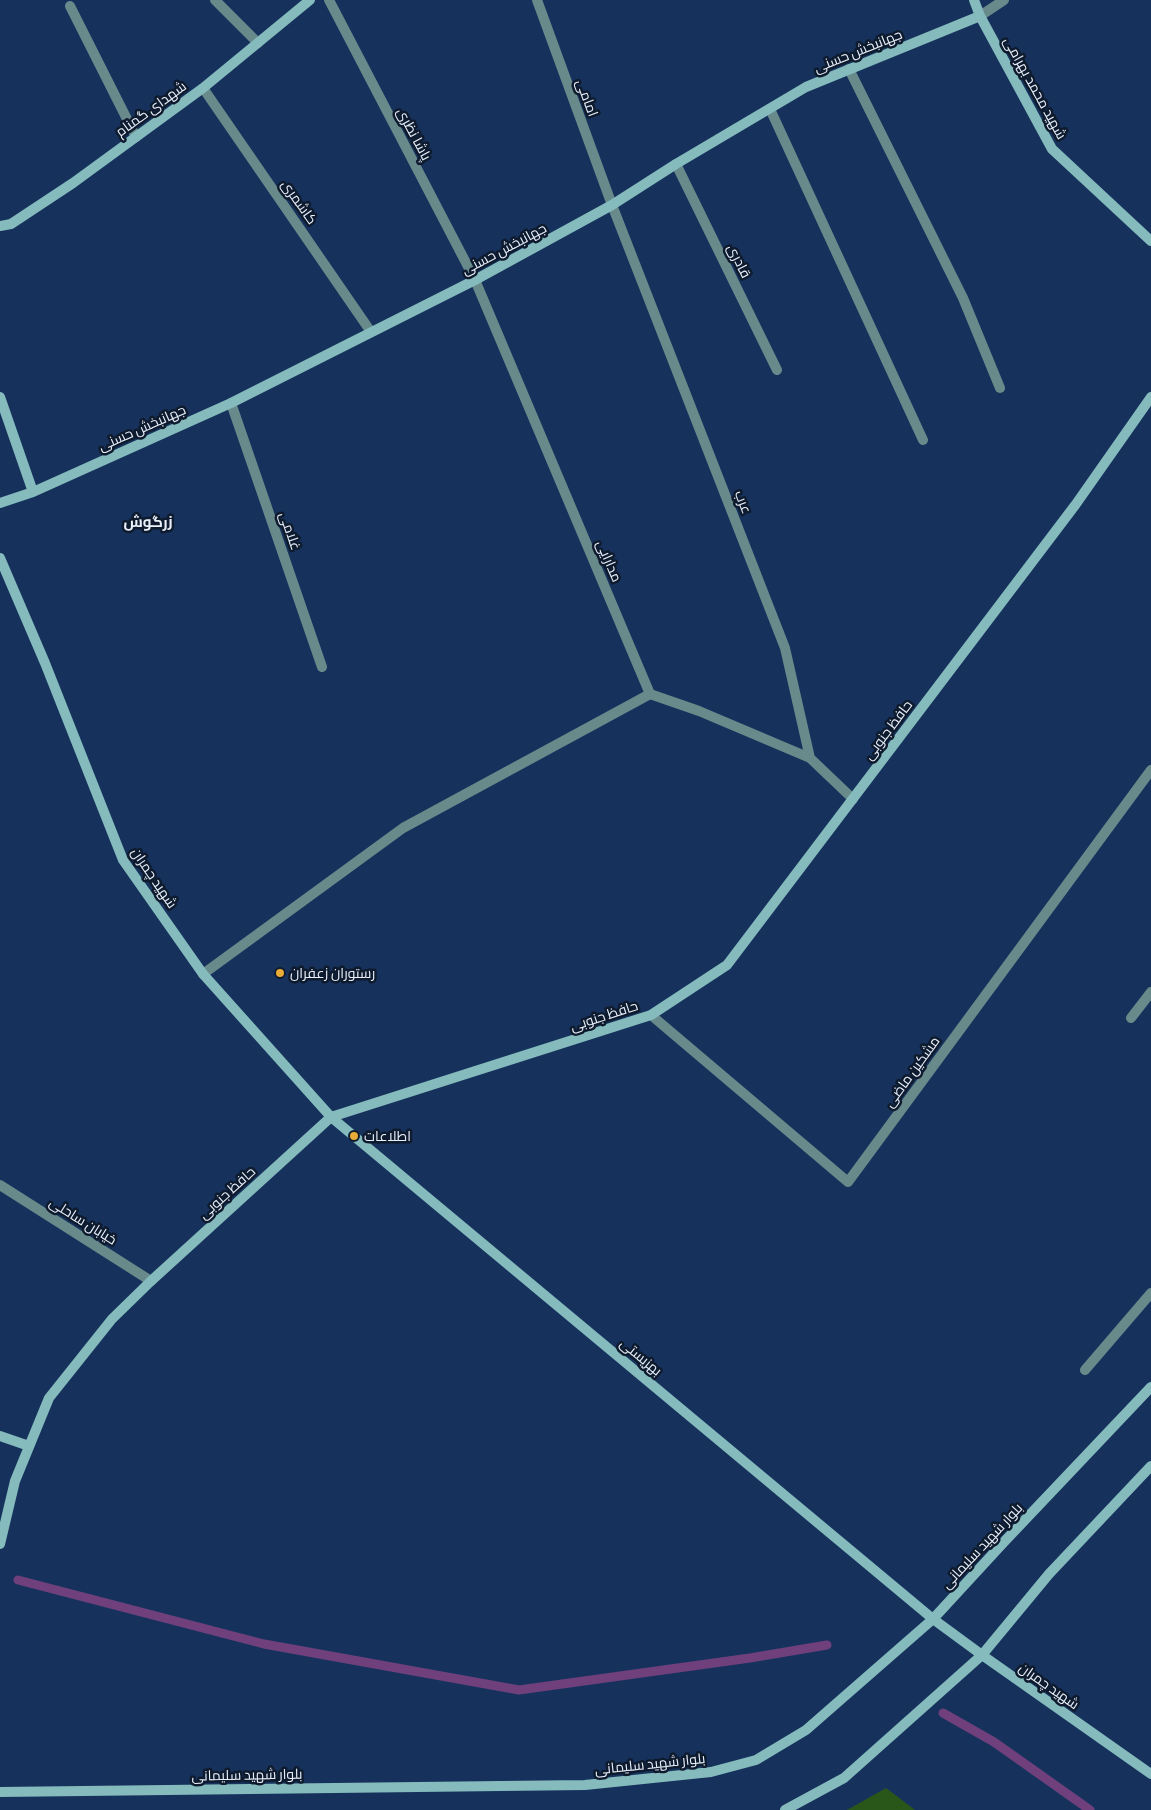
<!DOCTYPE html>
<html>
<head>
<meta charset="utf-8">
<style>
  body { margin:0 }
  canvas { display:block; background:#16325c }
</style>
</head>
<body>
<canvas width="1151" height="1810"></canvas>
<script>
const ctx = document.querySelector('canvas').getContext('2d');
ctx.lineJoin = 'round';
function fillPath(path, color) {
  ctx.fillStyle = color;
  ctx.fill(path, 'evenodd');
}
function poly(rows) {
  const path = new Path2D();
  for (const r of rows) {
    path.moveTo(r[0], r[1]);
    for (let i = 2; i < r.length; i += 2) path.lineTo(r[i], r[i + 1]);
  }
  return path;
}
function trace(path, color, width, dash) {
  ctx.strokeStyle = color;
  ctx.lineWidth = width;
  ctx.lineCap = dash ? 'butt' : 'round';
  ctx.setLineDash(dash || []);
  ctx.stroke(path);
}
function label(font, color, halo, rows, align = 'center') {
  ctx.font = font + ' Commissioner,Cairo,sans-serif';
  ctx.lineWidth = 5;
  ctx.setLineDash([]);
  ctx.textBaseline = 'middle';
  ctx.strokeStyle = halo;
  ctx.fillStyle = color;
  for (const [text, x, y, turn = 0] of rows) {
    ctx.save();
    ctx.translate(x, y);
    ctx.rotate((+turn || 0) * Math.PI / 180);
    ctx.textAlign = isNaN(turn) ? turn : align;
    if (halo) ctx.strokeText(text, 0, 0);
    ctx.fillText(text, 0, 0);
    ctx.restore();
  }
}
const green = poly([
  [886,1788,915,1810,847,1810]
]);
const stream = poly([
  [18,1580,264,1644,519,1690,750,1658,827,1645],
  [943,1713,994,1742,1090,1810]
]);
const street = poly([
  [215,0,258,43],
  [329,0,475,280,650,694,699,711,810,758],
  [537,0,612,205,785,648,810,758,853,799],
  [70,6,136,137],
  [980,16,1004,0],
  [849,69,963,298,1000,388],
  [203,88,371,332],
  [770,109,923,440],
  [676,164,777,370],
  [231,403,322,667],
  [203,974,403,828,650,694],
  [651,1015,848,1182,1151,770],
  [1131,1018,1151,992],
  [0,1185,151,1281],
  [1085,1370,1151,1293]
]);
const secondary = poly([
  [974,0,980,16,1052,149,1151,241],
  [0,226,11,224,73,183,203,88,310,0],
  [0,397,33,492],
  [0,503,33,492,231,403,475,280,612,205,676,164,806,87,980,16],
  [0,558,45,663,123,860,203,974,331,1117,933,1619,982,1655,1151,1774],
  [0,1436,29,1446],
  [0,1544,15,1481,49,1398,112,1319,151,1281,331,1117,651,1015,727,965,1076,504,1151,397],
  [0,1792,585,1785,711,1772,756,1760,806,1730,933,1619,1003,1543,1151,1387],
  [785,1810,844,1778,982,1655,1049,1574,1151,1466]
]);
const markers = [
  [280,973,5,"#e8ab37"],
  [354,1136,5,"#e8ab37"]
];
const streetNames = [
  ["جهانبخش حسنی",858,51,-22],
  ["شهید محمد بهرامی",1035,88,61],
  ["امامی",587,98,70],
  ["شهدای گمنام",151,109,-36],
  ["پاشا نظری",414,134,62],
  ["کاشمری",299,202,55],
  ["جهانبخش حسنی",504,249,-28],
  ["قادری",739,261,64],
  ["جهانبخش حسنی",142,428,-24],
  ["عرب",743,502,69],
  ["غلامی",290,531,71],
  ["مدارایی",609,561,67],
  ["حافظ جنوبی",888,730,-53],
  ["شهید چمران",154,878,56],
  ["حافظ جنوبی",604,1016,-18],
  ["مشکین ماضی",912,1072,-54],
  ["حافظ جنوبی",227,1193,-42],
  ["خیابان ساحلی",83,1221,32],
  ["بهزیستی",641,1357,40],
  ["بلوار شهید سلیمانی",982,1546,-47],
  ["شهید چمران",1049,1686,35],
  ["بلوار شهید سلیمانی",650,1764,-6],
  ["بلوار شهید سلیمانی",247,1775,-1]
];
const poiNames = [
  ["رستوران زعفران",290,973],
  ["اطلاعات",364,1136]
];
const neighbourhoodNames = [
  ["زرگوش",148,522]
];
fillPath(green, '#29571a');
trace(stream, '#6f407c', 9);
trace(street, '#698a8b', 10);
trace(secondary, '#85bbbd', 10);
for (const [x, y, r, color] of markers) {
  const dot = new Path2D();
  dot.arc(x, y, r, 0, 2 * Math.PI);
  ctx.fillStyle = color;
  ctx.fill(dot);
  trace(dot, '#0e1b2e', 2);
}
label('14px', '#e9f0fb', '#0e1b2e', streetNames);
label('14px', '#e9f0fb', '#0e1b2e', poiNames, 'left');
label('bold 15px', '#e9f0fb', '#0e1b2e', neighbourhoodNames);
</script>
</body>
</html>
